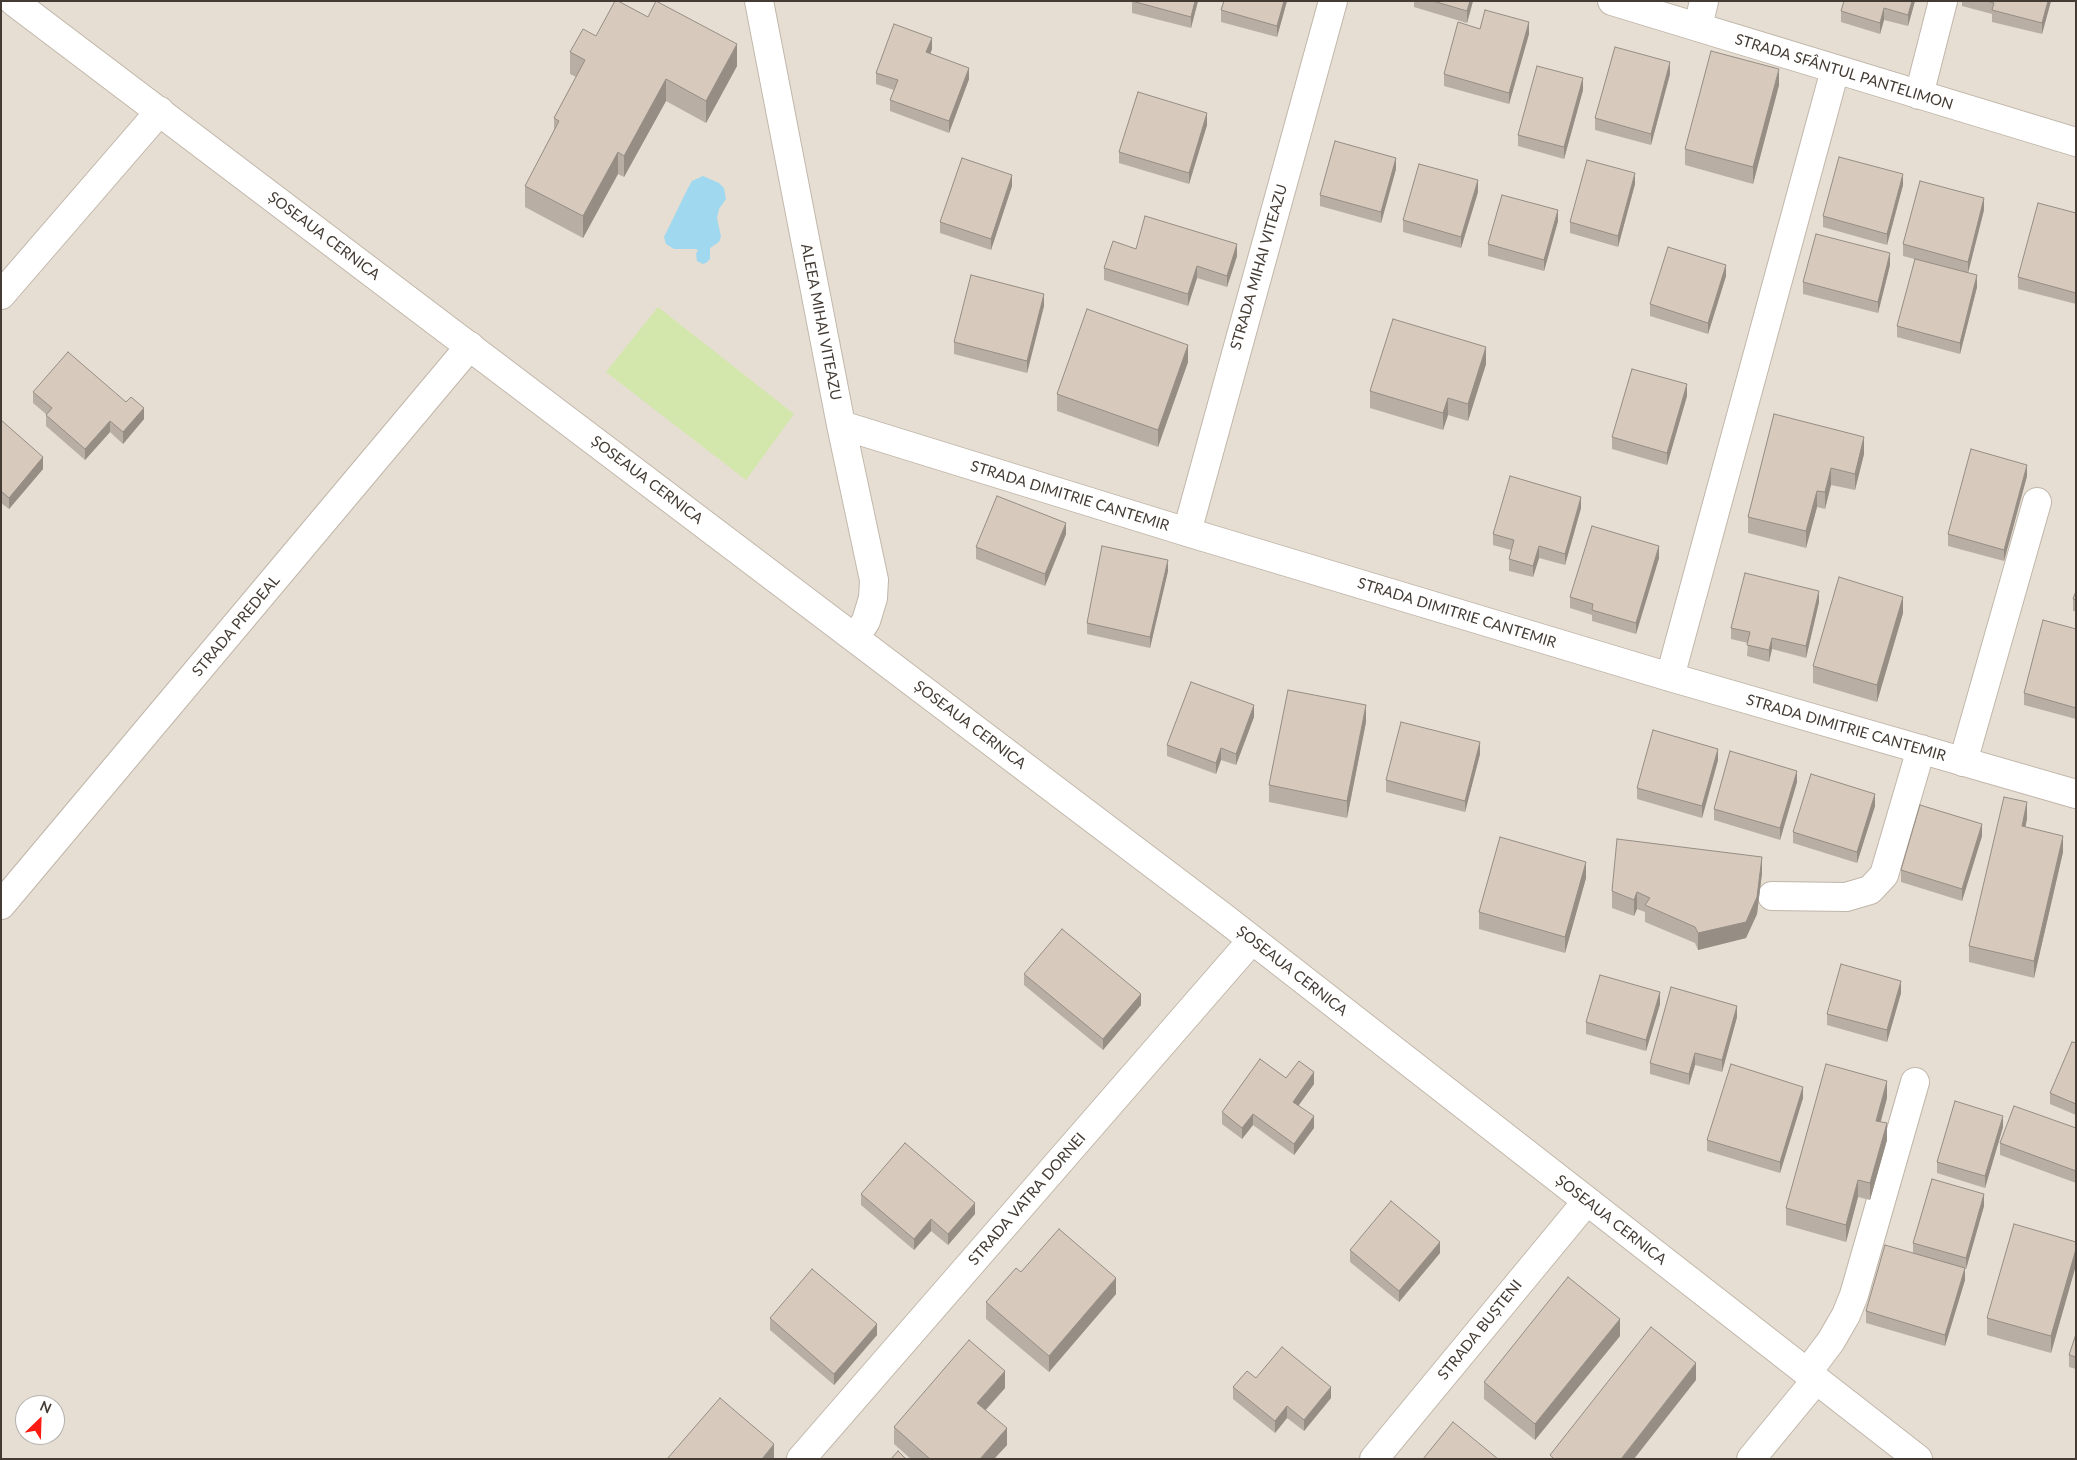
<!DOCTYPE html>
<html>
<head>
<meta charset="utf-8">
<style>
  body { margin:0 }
  #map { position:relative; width:2077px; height:1460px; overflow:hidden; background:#f2ece4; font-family:Lato,sans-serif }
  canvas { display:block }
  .frame { position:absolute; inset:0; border:2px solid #443c34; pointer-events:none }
  .north { position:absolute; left:15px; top:1395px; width:50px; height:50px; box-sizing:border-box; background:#fff; border:1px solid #b4b1ae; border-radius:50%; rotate:24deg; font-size:14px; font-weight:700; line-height:20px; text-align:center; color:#443c34 }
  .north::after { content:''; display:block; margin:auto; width:18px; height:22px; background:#fa1c13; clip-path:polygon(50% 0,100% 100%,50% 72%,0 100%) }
</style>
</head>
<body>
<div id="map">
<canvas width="2077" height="1460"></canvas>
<div class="frame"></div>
<div class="north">N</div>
</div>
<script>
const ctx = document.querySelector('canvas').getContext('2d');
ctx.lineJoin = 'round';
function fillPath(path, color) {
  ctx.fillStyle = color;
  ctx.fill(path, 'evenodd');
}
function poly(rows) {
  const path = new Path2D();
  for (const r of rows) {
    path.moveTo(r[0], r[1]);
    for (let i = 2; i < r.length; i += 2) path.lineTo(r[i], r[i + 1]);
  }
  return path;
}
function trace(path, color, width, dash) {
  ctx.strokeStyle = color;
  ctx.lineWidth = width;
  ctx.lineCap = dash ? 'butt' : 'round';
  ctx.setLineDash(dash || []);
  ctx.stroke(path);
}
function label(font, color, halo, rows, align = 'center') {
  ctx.font = font + ' Lato,sans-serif';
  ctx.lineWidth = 4;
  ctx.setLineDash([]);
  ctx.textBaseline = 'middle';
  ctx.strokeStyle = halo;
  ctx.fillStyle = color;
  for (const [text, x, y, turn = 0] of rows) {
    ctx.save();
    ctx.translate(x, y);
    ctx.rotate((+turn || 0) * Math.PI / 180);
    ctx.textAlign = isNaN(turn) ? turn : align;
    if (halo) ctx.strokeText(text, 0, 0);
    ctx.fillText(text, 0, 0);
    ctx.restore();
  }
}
const residential = poly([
  [1,1,2076,1,2076,1459,1,1459],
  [25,1405,55,1405,55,1435,25,1435]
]);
const green = poly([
  [658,307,794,414,746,480,606,372]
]);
const water = poly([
  [703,176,719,183,724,188,726,199,719,209,717,218,721,237,719,242,710,248,710,259,706,263,703,264,697,261,696,254,698,250,696,249,674,249,666,244,664,237,688,188,692,181]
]);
const minor = poly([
  [759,1,841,425,874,580,873,598,866,621,855,638],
  [1612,1,2076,142],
  [1698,27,1704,1],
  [1919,95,1943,1],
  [1,295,160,111],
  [841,425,1187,532,1670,677,2076,794],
  [1187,532,1333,1],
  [1670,677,1835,70],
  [1963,762,2037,502],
  [1772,896,1846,897,1870,890,1884,875,1921,749],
  [1,905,470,346],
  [1807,1373,1831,1341,1846,1315,1854,1295,1915,1082],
  [801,1459,1252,940],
  [1374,1459,1587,1201],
  [1751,1459,1816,1380]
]);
const tertiary = poly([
  [13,1,1223,917,1918,1459]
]);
const wall = poly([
  [1132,1,1198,1,1191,28,1132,13],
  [1224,1,1287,1,1277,37,1221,22,1221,10],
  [1414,1,1473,1,1467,23,1414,7],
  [1915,1,1908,26,1884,20,1880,34,1841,22,1841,11],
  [1962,1,2051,1,2042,34,1992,22,1992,14,1962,6],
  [1529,34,1509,104,1444,86,1444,74],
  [596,36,737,66,706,123,666,101,624,177,618,174,583,238,525,207,525,186,554,132,554,118,576,77,570,74,570,52],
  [932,49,930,54,969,79,949,133,890,111,890,100,894,90,876,84,876,73],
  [1670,74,1651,145,1595,130,1595,118],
  [1779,85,1753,184,1685,165,1685,149],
  [1583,90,1564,159,1518,146,1518,135],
  [1207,125,1189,184,1119,163,1119,152],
  [1396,169,1381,223,1320,206,1320,195],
  [1635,184,1618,247,1570,233,1570,222],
  [1903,185,1887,245,1823,227,1823,216],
  [1012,186,991,250,940,233,940,222],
  [1478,192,1461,248,1403,232,1403,220],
  [1984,210,1968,273,1977,287,1960,354,1897,337,1897,326,1937,265,1903,256,1903,244],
  [2076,213,2076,304,2018,289,2018,277],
  [1558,221,1544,271,1488,256,1488,244],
  [1136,249,1237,256,1227,287,1197,278,1188,306,1104,280,1104,268],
  [1890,265,1878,313,1803,294,1803,282],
  [1726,276,1708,334,1650,316,1650,304],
  [1044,306,1027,373,954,354,954,342],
  [1188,362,1158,447,1057,411,1057,394],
  [1486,364,1468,421,1448,415,1443,430,1370,408,1370,391],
  [33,392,144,419,123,444,110,432,85,460,46,426,46,414,33,403],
  [1687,396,1667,465,1612,449,1612,437],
  [1774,414,1864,454,1855,490,1831,485,1825,509,1817,507,1806,548,1748,533,1748,517],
  [1,420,43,469,9,509,1,503],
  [2027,476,2004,561,1948,546,1948,534],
  [1581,508,1565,565,1539,558,1533,577,1509,571,1509,559,1511,550,1493,545,1493,534],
  [1066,534,1045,586,976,559,976,547],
  [1659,558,1636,634,1592,621,1592,615,1570,608,1570,597],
  [1168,571,1150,648,1087,634,1087,623],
  [2076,591,2076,611,2073,611,2073,599],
  [1819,602,1806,658,1772,649,1769,662,1747,656,1748,643,1731,639,1731,628],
  [1903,613,1877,702,1813,683,1813,666],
  [2076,629,2076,719,2024,705,2024,693],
  [1254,717,1236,765,1221,760,1216,774,1167,756,1167,745],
  [1366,722,1347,818,1269,802,1269,785],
  [1480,754,1465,812,1386,792,1386,780],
  [1718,760,1702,818,1637,799,1637,788],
  [1797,782,1780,840,1714,820,1714,809],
  [1875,806,1857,863,1793,843,1793,832],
  [2027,819,2025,827,2063,852,2034,978,1969,962,1969,946],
  [1982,836,1962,901,1901,882,1901,870],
  [1762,873,1757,914,1746,938,1698,950,1695,943,1645,922,1645,912,1637,909,1634,916,1612,908,1612,891],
  [1586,878,1565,953,1479,929,1479,912],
  [1024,974,1141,1005,1103,1050,1024,985],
  [1901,993,1887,1042,1827,1025,1827,1014],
  [1660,1004,1646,1051,1586,1034,1586,1022],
  [1737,1017,1722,1072,1695,1065,1689,1085,1650,1074,1650,1063],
  [2076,1043,2076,1115,2050,1104,2050,1093],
  [1286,1078,1314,1084,1299,1105,1314,1128,1294,1155,1253,1125,1242,1139,1222,1124,1222,1112],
  [1803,1098,1780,1173,1707,1151,1707,1140],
  [1887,1098,1881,1122,1887,1140,1870,1200,1858,1197,1846,1242,1786,1225,1786,1208],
  [2003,1127,1985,1188,1937,1173,1937,1162],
  [2076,1128,2076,1183,2000,1155,2000,1143],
  [861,1194,975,1214,948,1245,931,1231,914,1250,861,1205],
  [1984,1206,1966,1269,1965,1269,1965,1280,1945,1346,1866,1323,1866,1311,1913,1253,1913,1243],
  [2076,1242,2076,1265,2051,1353,1987,1335,1987,1318],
  [1350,1250,1440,1253,1399,1302,1350,1262],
  [1021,1272,1116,1294,1049,1372,986,1319,986,1302],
  [770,1318,877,1335,834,1385,770,1330],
  [2076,1334,2076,1369,2069,1367,2069,1355],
  [1620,1336,1535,1440,1484,1399,1484,1382],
  [1256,1378,1331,1398,1304,1431,1287,1418,1275,1433,1233,1399,1233,1387],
  [1005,1388,986,1410,1007,1445,994,1459,911,1459,894,1444,894,1427]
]);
const shadedWall = poly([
  [1195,1,1198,1,1191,28,1191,17],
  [1284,1,1287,1,1277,37,1277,26],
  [1470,1,1473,1,1467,23,1467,11],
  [1912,1,1915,1,1908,26,1908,15],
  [2048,1,2051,1,2042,34,2042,23],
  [1884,8,1884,20,1880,34,1880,23],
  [1529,22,1529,34,1509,104,1509,93],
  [932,38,932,49,926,64,926,52],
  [737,44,737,66,706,123,706,101],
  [1670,62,1670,74,1651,145,1651,134],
  [969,68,969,79,949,133,949,121],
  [1779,69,1779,85,1753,184,1753,167],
  [1583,78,1583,90,1564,159,1564,147],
  [666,79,666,101,624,177,624,156],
  [1207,113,1207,125,1189,184,1189,173],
  [618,152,618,174,583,238,583,216],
  [1396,158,1396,169,1381,223,1381,212],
  [1635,173,1635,184,1618,247,1618,236],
  [1903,174,1903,185,1887,245,1887,234],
  [1012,175,1012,186,991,250,991,239],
  [1478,180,1478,192,1461,248,1461,237],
  [1984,198,1984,210,1968,273,1968,262],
  [1558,210,1558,221,1544,271,1544,260],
  [1237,244,1237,256,1227,287,1227,276],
  [1890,253,1890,265,1878,313,1878,302],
  [1726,265,1726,276,1708,334,1708,323],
  [1197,266,1197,278,1188,306,1188,294],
  [1977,275,1977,287,1960,354,1960,343],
  [1044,294,1044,306,1027,373,1027,361],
  [1188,345,1188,362,1158,447,1158,430],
  [1486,347,1486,364,1468,421,1468,404],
  [1687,384,1687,396,1667,465,1667,453],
  [1448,398,1448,415,1443,430,1443,413],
  [144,408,144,419,123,444,123,432],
  [110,421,110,432,85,460,85,449],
  [1864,437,1864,454,1855,490,1855,474],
  [43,457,43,469,9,509,9,498],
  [2027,465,2027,476,2004,561,2004,550],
  [1831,468,1831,485,1825,509,1825,492],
  [1817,491,1817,507,1806,548,1806,531],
  [1581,497,1581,508,1565,565,1565,554],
  [1066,523,1066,534,1045,586,1045,574],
  [1539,546,1539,558,1533,577,1533,566],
  [1659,546,1659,558,1636,634,1636,623],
  [1168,560,1168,571,1150,648,1150,637],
  [1819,591,1819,602,1806,658,1806,646],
  [1903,597,1903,613,1877,702,1877,685],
  [1772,638,1772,649,1769,662,1769,650],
  [1254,705,1254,717,1236,765,1236,754],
  [1366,705,1366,722,1347,818,1347,801],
  [1480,742,1480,754,1465,812,1465,801],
  [1221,748,1221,760,1216,774,1216,763],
  [1718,749,1718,760,1702,818,1702,806],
  [1797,771,1797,782,1780,840,1780,828],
  [1875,794,1875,806,1857,863,1857,852],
  [2027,802,2027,819,2022,843,2022,826],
  [1982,824,1982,836,1962,901,1962,889],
  [2063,836,2063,852,2034,978,2034,961],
  [1762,857,1762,873,1757,914,1746,938,1698,950,1698,933],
  [1586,862,1586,878,1565,953,1565,937],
  [1637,892,1637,909,1634,916,1634,900],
  [1901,981,1901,993,1887,1042,1887,1030],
  [1660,992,1660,1004,1646,1051,1646,1040],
  [1141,994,1141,1005,1103,1050,1103,1039],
  [1737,1006,1737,1017,1722,1072,1722,1060],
  [1695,1053,1695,1065,1689,1085,1689,1074],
  [1314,1072,1314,1084,1293,1113,1293,1102],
  [1887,1081,1887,1098,1876,1137,1876,1121],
  [1803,1087,1803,1098,1780,1173,1780,1162],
  [1253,1114,1253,1125,1242,1139,1242,1128],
  [1314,1116,1314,1128,1294,1155,1294,1144],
  [2003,1116,2003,1127,1985,1188,1985,1176],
  [1887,1123,1887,1140,1870,1200,1870,1183],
  [1858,1180,1858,1197,1846,1242,1846,1225],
  [1984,1194,1984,1206,1966,1269,1966,1258],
  [975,1203,975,1214,948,1245,948,1234],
  [931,1219,931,1231,914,1250,914,1239],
  [1440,1242,1440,1253,1399,1302,1399,1291],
  [2076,1249,2076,1265,2051,1353,2051,1336],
  [1965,1268,1965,1280,1945,1346,1945,1335],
  [1116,1278,1116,1294,1049,1372,1049,1356],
  [1620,1319,1620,1336,1535,1440,1535,1424],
  [877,1324,877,1335,834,1385,834,1374],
  [1696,1363,1696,1380,1634,1459,1621,1459],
  [1005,1371,1005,1388,977,1419,977,1403],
  [1331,1387,1331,1398,1304,1431,1304,1420],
  [1287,1406,1287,1418,1275,1433,1275,1421],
  [1007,1428,1007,1445,994,1459,980,1459],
  [774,1444,774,1459,762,1459]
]);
const building = poly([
  [615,1,618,1,648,17,656,1,737,44,706,101,666,79,624,156,618,152,583,216,525,186,559,121,554,118,585,60,570,52,583,29,596,36,615,1],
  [1132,1,1195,1,1191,17,1132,1],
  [1224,1,1284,1,1277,26,1221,10,1224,1],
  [1433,1,1470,1,1467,11,1433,1],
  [1844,1,1912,1,1908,15,1884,8,1880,23,1841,11,1844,1],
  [1987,1,2048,1,2042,23,1992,10,1994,3,1987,1],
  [1485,10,1529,22,1509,93,1444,74,1458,22,1480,29,1485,10],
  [894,24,932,38,926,52,969,68,949,121,890,100,898,80,876,73,894,24],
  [1615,47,1670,62,1651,134,1595,118,1615,47],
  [1711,51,1779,69,1753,167,1685,149,1711,51],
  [1537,66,1583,78,1564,147,1518,135,1537,66],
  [1138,92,1207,113,1189,173,1119,152,1138,92],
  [1335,141,1396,158,1381,212,1320,195,1335,141],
  [1839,157,1903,174,1887,234,1823,216,1839,157],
  [962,158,1012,175,991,239,940,222,962,158],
  [1587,160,1635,173,1618,236,1570,222,1587,160],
  [1419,164,1478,180,1461,237,1403,220,1419,164],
  [1920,181,1984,198,1968,262,1903,244,1920,181],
  [1502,195,1558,210,1544,260,1488,244,1502,195],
  [2038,203,2076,213,2076,293,2018,277,2038,203],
  [1145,216,1237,244,1227,276,1197,266,1188,294,1104,268,1113,241,1136,249,1145,216],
  [1816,234,1890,253,1878,302,1803,282,1816,234],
  [1668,247,1726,265,1708,323,1650,304,1668,247],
  [1915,259,1977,275,1960,343,1897,326,1915,259],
  [971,275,1044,294,1027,361,954,342,971,275],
  [1087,309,1188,345,1158,430,1057,394,1087,309],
  [1393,319,1486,347,1468,404,1448,398,1443,413,1370,391,1393,319],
  [68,352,126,402,131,397,144,408,123,432,110,421,85,449,46,415,52,408,33,392,68,352],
  [1632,369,1687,384,1667,453,1612,437,1632,369],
  [1774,414,1864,437,1855,474,1831,468,1825,492,1817,491,1806,531,1748,517,1774,414],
  [1,420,43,457,9,498,1,491,1,420],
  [1971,449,2027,465,2004,550,1948,534,1971,449],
  [1510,476,1581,497,1565,554,1539,546,1533,566,1509,559,1514,540,1493,534,1510,476],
  [997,496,1066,523,1045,574,976,547,997,496],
  [1592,526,1659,546,1636,623,1592,610,1593,604,1570,597,1592,526],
  [1102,546,1168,560,1150,637,1087,623,1102,546],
  [1745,573,1819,591,1806,646,1772,638,1769,650,1747,645,1750,632,1731,628,1745,573],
  [1839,577,1903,597,1877,685,1813,666,1839,577],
  [2076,591,2076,600,2073,599,2076,591],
  [2043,620,2076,629,2076,708,2024,693,2043,620],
  [1191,682,1254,705,1236,754,1221,748,1216,763,1167,745,1191,682],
  [1288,690,1366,705,1347,801,1269,785,1288,690],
  [1401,722,1480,742,1465,801,1386,780,1401,722],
  [1653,730,1718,749,1702,806,1637,788,1653,730],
  [1730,751,1797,771,1780,828,1714,809,1730,751],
  [1811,774,1875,794,1857,852,1793,832,1811,774],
  [2004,797,2027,802,2022,826,2063,836,2034,961,1969,946,2004,797],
  [1920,805,1982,824,1962,889,1901,870,1920,805],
  [1500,837,1586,862,1565,937,1479,912,1500,837],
  [1617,839,1762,857,1757,897,1746,922,1698,933,1695,927,1645,905,1650,898,1637,892,1634,900,1612,891,1617,839],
  [1062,929,1141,994,1103,1039,1024,974,1062,929],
  [1841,964,1901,981,1887,1030,1827,1014,1841,964],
  [1600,975,1660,992,1646,1040,1586,1022,1600,975],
  [1671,987,1737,1006,1722,1060,1695,1053,1689,1074,1650,1063,1671,987],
  [2072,1042,2076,1043,2076,1104,2050,1093,2072,1042],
  [1260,1059,1286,1078,1299,1061,1314,1072,1293,1102,1314,1116,1294,1144,1253,1114,1242,1128,1222,1112,1260,1059],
  [1731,1064,1803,1087,1780,1162,1707,1140,1731,1064],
  [1826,1064,1887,1081,1876,1121,1887,1123,1870,1183,1858,1180,1846,1225,1786,1208,1826,1064],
  [1955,1101,2003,1116,1985,1176,1937,1162,1955,1101],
  [2014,1106,2076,1128,2076,1171,2000,1143,2014,1106],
  [905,1143,975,1203,948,1234,931,1219,914,1239,861,1194,905,1143],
  [1932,1179,1984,1194,1966,1258,1913,1243,1932,1179],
  [1391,1201,1440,1242,1399,1291,1350,1250,1391,1201],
  [2014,1224,2076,1242,2076,1249,2051,1336,1987,1318,2014,1224],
  [1059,1229,1116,1278,1049,1356,986,1302,1016,1268,1021,1272,1059,1229],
  [1885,1245,1965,1268,1945,1335,1866,1311,1885,1245],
  [812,1269,877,1324,834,1374,770,1318,812,1269],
  [1568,1277,1620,1319,1535,1424,1484,1382,1568,1277],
  [1651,1327,1696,1363,1621,1459,1554,1459,1550,1455,1651,1327],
  [2076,1334,2076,1357,2069,1355,2076,1334],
  [969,1340,1005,1371,977,1403,1007,1428,980,1459,930,1459,894,1427,969,1340],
  [1282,1347,1331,1387,1304,1420,1287,1406,1275,1421,1233,1387,1247,1371,1256,1378,1282,1347],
  [720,1398,774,1444,762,1459,667,1459,720,1398],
  [1453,1422,1498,1459,1423,1459,1453,1422],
  [898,1451,906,1459,891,1459,898,1451]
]);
const streetNames = [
  ["STRADA SFÂNTUL PANTELIMON",1844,72,17],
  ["ȘOSEAUA CERNICA",324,236,37],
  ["STRADA MIHAI VITEAZU",1259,267,-74],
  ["ALEEA MIHAI VITEAZU",821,322,79],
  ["ȘOSEAUA CERNICA",647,480,37],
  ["STRADA DIMITRIE CANTEMIR",1070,496,17],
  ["STRADA DIMITRIE CANTEMIR",1457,613,17],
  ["STRADA PREDEAL",236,626,-50],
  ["ȘOSEAUA CERNICA",970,725,37],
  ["STRADA DIMITRIE CANTEMIR",1846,728,16],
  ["ȘOSEAUA CERNICA",1292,971,38],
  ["STRADA VATRA DORNEI",1027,1199,-49],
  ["ȘOSEAUA CERNICA",1611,1220,38],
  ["STRADA BUȘTENI",1480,1330,-51]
];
fillPath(residential, '#e6ded2');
fillPath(green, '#d3e7ac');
fillPath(water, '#a0d8f0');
trace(minor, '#c1b6aa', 30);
trace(tertiary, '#c1b6aa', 30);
trace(minor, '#fff', 28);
trace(tertiary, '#fff', 28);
fillPath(wall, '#b9aea3');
fillPath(shadedWall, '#968d84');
fillPath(building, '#d7cabd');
trace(building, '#968d84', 1);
label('15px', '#443c34', '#fff', streetNames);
</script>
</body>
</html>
